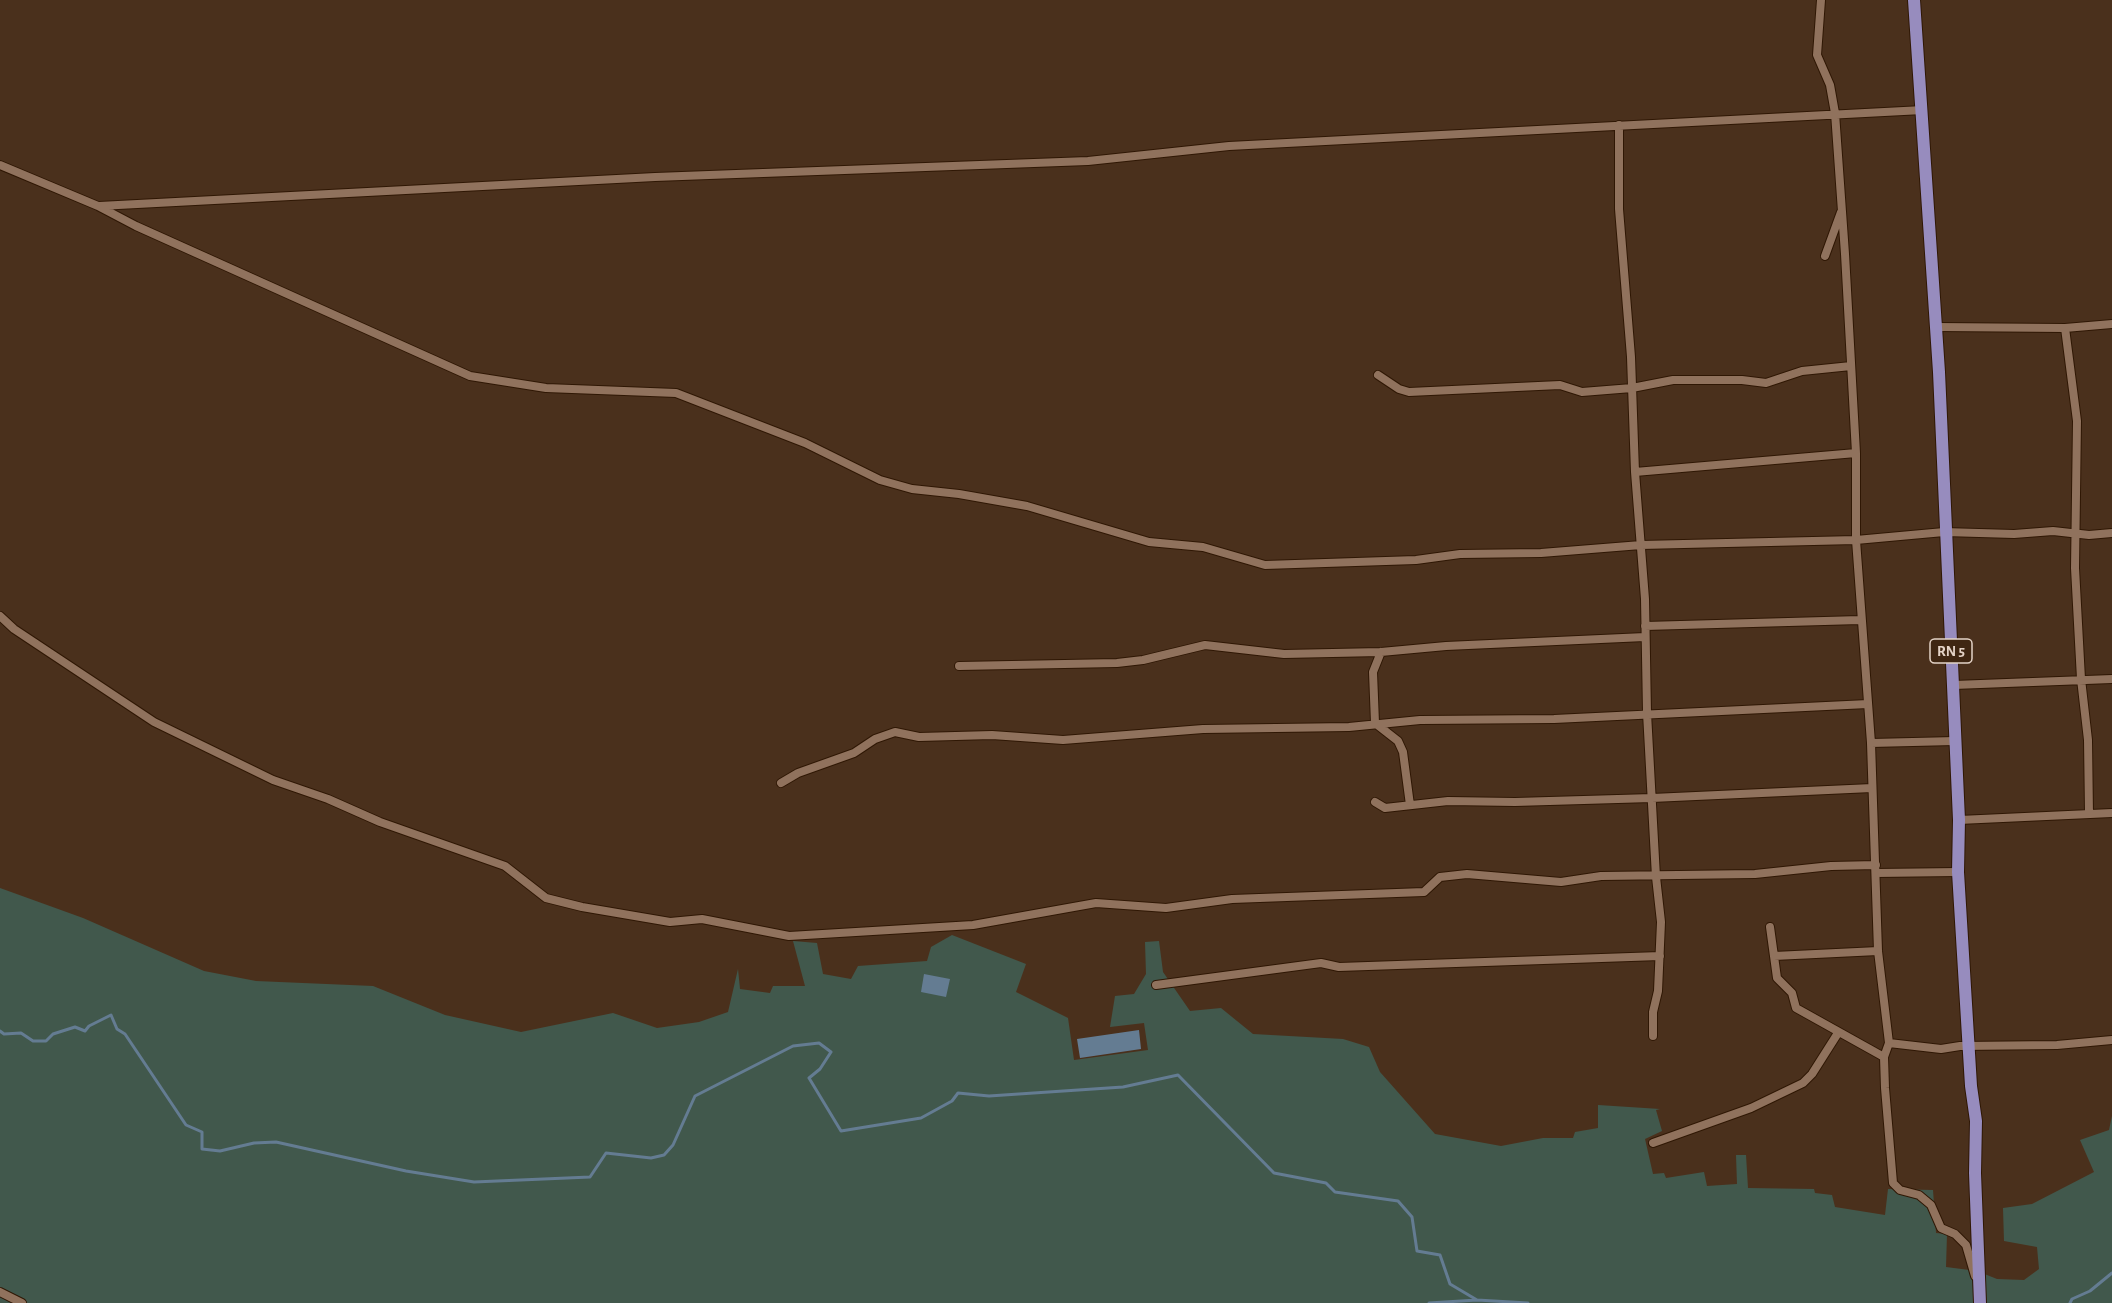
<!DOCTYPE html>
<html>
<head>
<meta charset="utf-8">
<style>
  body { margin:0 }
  canvas { display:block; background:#4a301c }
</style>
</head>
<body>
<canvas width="2112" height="1303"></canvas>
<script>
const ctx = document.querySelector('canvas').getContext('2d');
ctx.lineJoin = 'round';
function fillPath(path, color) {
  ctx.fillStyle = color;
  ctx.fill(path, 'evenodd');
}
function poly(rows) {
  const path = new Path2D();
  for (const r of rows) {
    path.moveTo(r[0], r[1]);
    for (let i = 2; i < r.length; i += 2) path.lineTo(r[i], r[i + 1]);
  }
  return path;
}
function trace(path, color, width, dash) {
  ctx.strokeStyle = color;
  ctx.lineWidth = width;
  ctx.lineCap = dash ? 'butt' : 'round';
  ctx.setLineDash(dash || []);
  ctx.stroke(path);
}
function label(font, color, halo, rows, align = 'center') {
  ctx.font = font + ' "Alegreya Sans",sans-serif';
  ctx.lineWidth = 5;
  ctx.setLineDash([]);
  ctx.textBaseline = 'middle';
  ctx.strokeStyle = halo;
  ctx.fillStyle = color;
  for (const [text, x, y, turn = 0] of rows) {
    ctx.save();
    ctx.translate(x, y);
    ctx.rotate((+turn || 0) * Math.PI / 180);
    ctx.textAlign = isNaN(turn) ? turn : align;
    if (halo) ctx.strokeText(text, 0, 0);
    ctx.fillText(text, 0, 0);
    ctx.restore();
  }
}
const green = poly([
  [0,888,83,918,204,971,256,981,373,986,445,1015,521,1032,613,1013,657,1028,699,1022,728,1012,738,969,740,989,770,993,773,986,805,986,793,941,817,943,823,974,851,979,858,966,927,961,931,947,952,935,1026,964,1016,992,1068,1018,1074,1060,1148,1050,1144,1023,1110,1027,1115,996,1134,994,1146,974,1145,942,1159,941,1163,972,1190,1011,1221,1008,1253,1034,1343,1039,1369,1047,1380,1072,1435,1134,1501,1146,1543,1138,1573,1138,1575,1132,1598,1128,1598,1105,1660,1109,1656,1110,1662,1131,1645,1139,1653,1174,1664,1173,1666,1178,1704,1172,1707,1186,1737,1184,1736,1155,1746,1155,1748,1188,1814,1189,1815,1193,1832,1195,1835,1207,1885,1215,1888,1189,1933,1190,1936,1233,1947,1234,1946,1267,1977,1271,1997,1279,2024,1280,2039,1269,2037,1247,2004,1241,2003,1208,2032,1204,2094,1172,2080,1140,2109,1130,2112,1116,2112,1303,0,1303]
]);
const water = poly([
  [924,974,950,979,946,997,921,992],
  [1139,1030,1141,1049,1080,1058,1077,1039]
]);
const stream = poly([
  [0,1031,4,1034,21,1033,33,1041,46,1041,53,1034,75,1027,85,1031,89,1026,111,1015,117,1029,125,1034,186,1125,202,1132,202,1149,220,1151,254,1143,276,1142,406,1171,474,1182,590,1177,606,1153,651,1158,664,1155,673,1145,695,1096,793,1046,819,1043,831,1052,820,1069,809,1078,841,1131,921,1118,952,1101,958,1093,989,1096,1123,1087,1178,1075,1274,1173,1326,1183,1335,1192,1398,1201,1412,1217,1417,1251,1440,1255,1450,1284,1477,1300,1528,1303],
  [1429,1303,1477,1300],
  [2070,1303,2072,1299,2090,1291,2112,1273]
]);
const minor = poly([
  [1821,0,1817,55,1830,85,1835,113,1845,254,1856,453,1856,540,1871,743,1878,951,1889,1043,1884,1057,1885,1088,1893,1183,1900,1190,1919,1195,1931,1205,1941,1228,1955,1234,1966,1245,1975,1276],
  [1619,125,1619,209,1631,357,1635,472,1645,599,1647,713,1656,877,1661,922,1658,991,1653,1012,1653,1036],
  [0,165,98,206,136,226,470,376,546,388,676,393,805,443,880,480,912,489,959,494,1027,506,1149,542,1203,547,1265,565,1416,560,1460,554,1541,553,1641,545,1856,540,1944,532,2014,534,2053,531,2089,535,2112,533],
  [99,206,655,177,1088,161,1229,146,1923,110],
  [1825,256,1841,212],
  [1936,327,2065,328,2112,324],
  [2065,328,2077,421,2075,568,2081,679,2088,740,2089,814],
  [1378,375,1399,389,1409,392,1560,385,1582,392,1632,388,1673,380,1742,380,1766,383,1802,371,1851,366],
  [1635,472,1856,453],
  [0,616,14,629,154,722,273,780,328,799,380,822,505,866,546,898,582,907,670,922,702,919,789,936,973,925,1096,903,1166,908,1232,899,1424,892,1440,877,1467,874,1561,882,1601,876,1755,874,1831,866,1876,865],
  [1645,626,1860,620],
  [959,666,1117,663,1143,660,1205,645,1284,654,1381,652,1446,646,1645,637],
  [1954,685,2112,679],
  [1375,723,1398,741,1403,752,1410,805],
  [1375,723,1373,672,1381,652],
  [1871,743,1955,741],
  [781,783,798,773,854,753,875,739,895,732,919,737,992,735,1063,740,1203,729,1349,727,1420,720,1554,719,1868,704],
  [1375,802,1385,808,1448,801,1515,802,1652,798,1872,788],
  [1959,820,2112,813],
  [1876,873,1958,872],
  [1770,927,1777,978,1792,993,1796,1008,1884,1057],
  [1774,956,1878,951],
  [1156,985,1321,963,1339,967,1660,956],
  [1889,1043,1941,1049,1960,1046,2057,1045,2112,1040],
  [1653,1143,1751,1108,1803,1083,1812,1074,1838,1033],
  [0,1292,22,1303]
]);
const primary = poly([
  [1914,0,1939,372,1959,820,1958,872,1971,1086,1976,1121,1975,1173,1980,1303]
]);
const shields = [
  [1951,651,42]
];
const shieldNames = [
  ["RN 5",1951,651]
];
fillPath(green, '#41584c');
fillPath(water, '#647c92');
trace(stream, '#647c92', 3);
trace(minor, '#2f1704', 10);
trace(primary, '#2f1704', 14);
trace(minor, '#90725d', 8);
trace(primary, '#978cbe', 12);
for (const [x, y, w] of shields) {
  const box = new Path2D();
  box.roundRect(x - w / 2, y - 12, w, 24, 4.5);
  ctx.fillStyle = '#3f2612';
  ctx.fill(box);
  trace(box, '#e4d3c7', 1.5);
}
label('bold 15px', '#e4d3c7', null, shieldNames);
</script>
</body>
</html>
